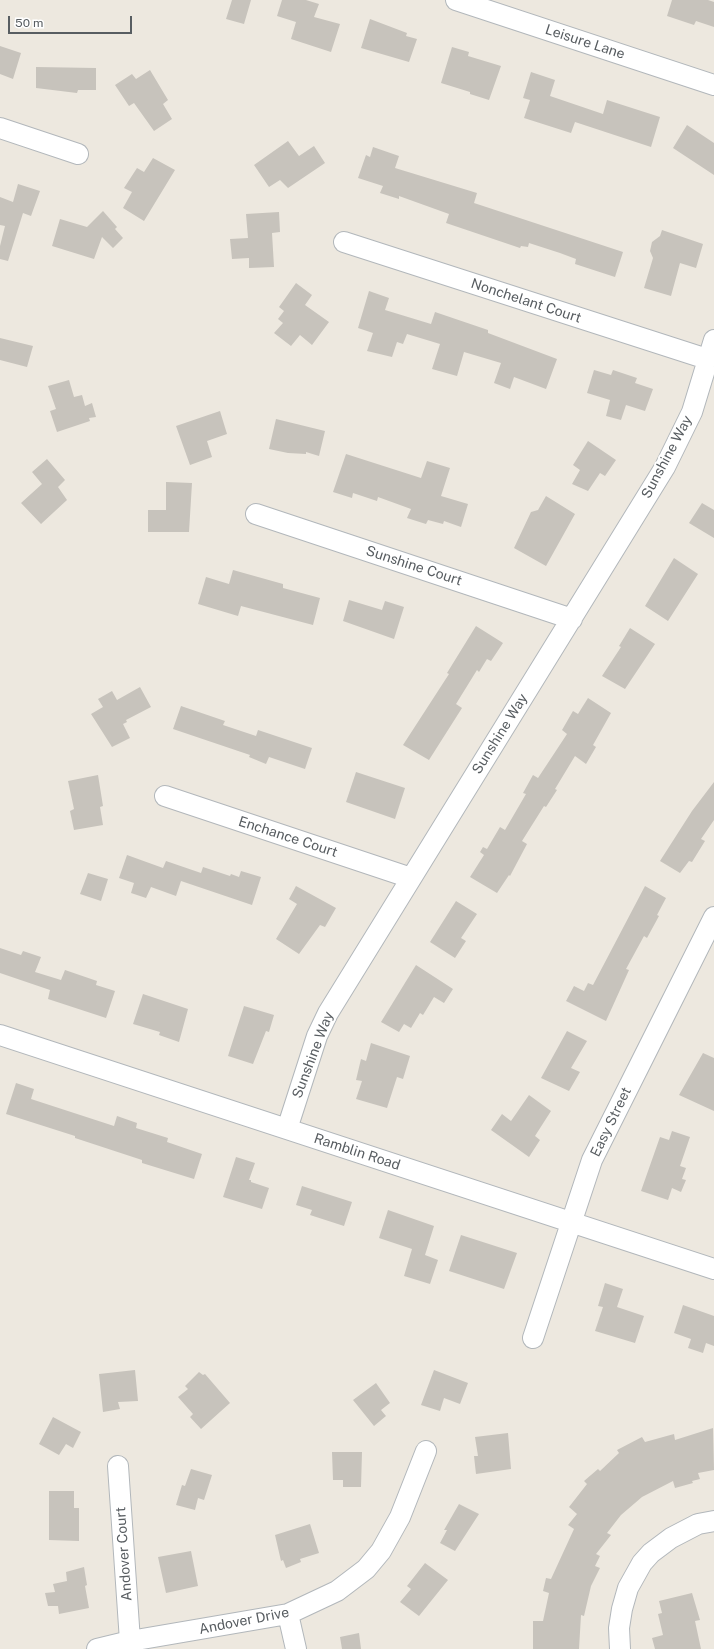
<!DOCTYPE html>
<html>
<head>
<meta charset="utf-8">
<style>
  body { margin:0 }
  #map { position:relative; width:714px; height:1649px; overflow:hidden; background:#ede8df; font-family:"Public Sans",sans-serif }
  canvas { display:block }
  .scale { position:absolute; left:8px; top:16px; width:124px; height:18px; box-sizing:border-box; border:2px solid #585d61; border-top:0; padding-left:5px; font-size:12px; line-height:14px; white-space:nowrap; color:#585d61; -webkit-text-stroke:3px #fff; paint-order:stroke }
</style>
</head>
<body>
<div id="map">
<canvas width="714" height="1649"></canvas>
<div class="scale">50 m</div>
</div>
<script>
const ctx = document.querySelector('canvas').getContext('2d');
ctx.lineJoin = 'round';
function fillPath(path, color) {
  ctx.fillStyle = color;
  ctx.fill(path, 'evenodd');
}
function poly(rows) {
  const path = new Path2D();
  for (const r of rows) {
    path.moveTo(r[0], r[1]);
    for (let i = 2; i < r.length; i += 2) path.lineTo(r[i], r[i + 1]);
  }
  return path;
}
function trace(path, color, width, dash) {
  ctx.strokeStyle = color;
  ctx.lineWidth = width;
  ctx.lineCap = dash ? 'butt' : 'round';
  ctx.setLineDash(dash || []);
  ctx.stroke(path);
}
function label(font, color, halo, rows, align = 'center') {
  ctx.font = font + ' "Public Sans",sans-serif';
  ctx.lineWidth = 4;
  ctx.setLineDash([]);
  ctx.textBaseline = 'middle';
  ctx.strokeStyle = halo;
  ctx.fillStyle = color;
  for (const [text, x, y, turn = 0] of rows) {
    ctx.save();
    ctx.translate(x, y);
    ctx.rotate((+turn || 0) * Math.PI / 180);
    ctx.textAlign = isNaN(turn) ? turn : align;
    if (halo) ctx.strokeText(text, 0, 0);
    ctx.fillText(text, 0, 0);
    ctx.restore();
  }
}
const building = poly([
  [232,0,251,0,244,24,226,19],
  [282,0,306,0,319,4,314,17,340,24,331,52,291,39,296,22,277,16],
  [672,0,708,0,714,2,714,27,696,21,694,25,667,16],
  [370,19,407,33,406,36,417,39,409,62,361,48],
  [0,46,21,53,13,79,0,74],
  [452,47,469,52,468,56,501,66,489,100,470,94,470,92,441,83],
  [36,67,96,68,96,90,78,90,77,93,36,88],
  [150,70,168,100,163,104,172,119,154,131,134,103,129,106,115,85,132,74,136,79],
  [531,72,555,80,550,96,603,114,607,100,660,117,651,147,575,122,571,133,524,118,530,100,523,98],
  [687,125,714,143,714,175,673,148],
  [288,141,299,156,314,146,325,163,288,188,280,180,269,187,254,165],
  [373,147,399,156,395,168,477,193,474,203,623,252,615,277,575,264,576,259,560,253,529,243,528,247,521,246,520,248,446,223,449,214,399,196,399,199,380,193,383,186,358,178,366,155,370,157],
  [153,158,175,170,144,221,123,208,132,192,124,188,137,168,144,172],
  [18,184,40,191,31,216,23,213,8,261,0,259,0,246,5,226,0,225,0,197,13,202],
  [103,211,117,227,115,229,123,238,113,248,102,237,94,259,52,246,60,219,87,227],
  [279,212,280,232,272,233,274,267,249,268,249,258,232,259,230,239,248,238,246,214],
  [662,230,703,244,696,268,680,263,671,296,644,288,653,258,650,251,652,242,660,236],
  [296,283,312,295,305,305,329,322,312,345,300,335,291,346,274,333,283,323,278,319,284,311,279,307],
  [369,291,389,298,385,310,431,324,435,312,488,330,488,333,557,359,546,389,514,377,510,389,494,383,501,363,464,352,457,376,432,369,440,344,407,334,403,344,397,342,392,357,367,351,373,333,358,328],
  [0,338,33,346,27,367,0,360],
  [594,370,611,375,613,370,637,378,635,383,653,389,645,411,626,405,621,420,606,416,610,400,587,393],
  [69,380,74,397,82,395,85,406,92,403,96,417,89,418,90,421,57,432,50,411,56,409,48,386],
  [220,411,227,434,207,441,212,457,190,465,176,426],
  [276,419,325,431,319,456,306,452,306,454,288,453,269,449],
  [588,441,616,460,605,476,600,473,588,491,572,484,580,470,573,465],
  [346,454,421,478,427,461,450,468,441,496,468,504,461,527,444,521,443,524,428,520,426,524,407,518,411,509,378,497,377,501,353,493,352,498,333,492],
  [47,459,65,480,58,487,67,500,41,524,21,503,42,484,32,472],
  [166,482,192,483,189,532,148,532,148,510,166,510],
  [546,496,575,514,546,566,514,548,531,512,538,510],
  [702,503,714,510,714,538,689,523],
  [674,558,698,574,668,621,645,606],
  [233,570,283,584,283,588,320,598,313,625,241,606,238,616,198,604,206,577,229,584],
  [349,600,382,610,385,601,404,607,394,639,343,621],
  [476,626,503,643,491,661,487,659,479,672,477,670,456,704,462,708,429,760,403,745,449,674,447,673],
  [630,628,655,644,625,689,602,676,621,647,619,646],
  [140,687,151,707,126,720,127,722,123,724,130,738,112,747,91,714,103,707,98,699,112,691,117,700],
  [588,698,611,713,593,745,596,747,586,764,575,756,555,789,557,790,546,807,544,806,522,841,527,844,510,876,509,875,497,893,470,877,484,855,480,852,483,847,487,849,500,827,505,830,526,794,523,793,533,775,538,778,567,734,562,730,573,711,578,714],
  [181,706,225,721,223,725,256,736,258,730,312,748,305,769,269,757,266,764,249,757,250,755,173,729],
  [356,772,405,788,395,819,346,802],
  [98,775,103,806,100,807,103,825,74,830,70,811,74,809,68,781],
  [714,782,714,820,701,839,705,841,692,862,689,861,680,873,660,861,692,811],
  [127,855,163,868,166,861,201,873,203,867,230,876,231,874,239,877,241,871,261,877,252,905,181,881,176,896,151,887,146,898,131,893,134,883,119,878],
  [88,873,108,879,101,901,80,894],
  [296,886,336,908,325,927,320,925,299,954,276,939,297,904,289,899],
  [645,886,666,898,657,915,659,916,647,938,644,936,626,969,629,970,606,1021,566,1001,574,986,584,991,588,983,593,985],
  [456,901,477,914,461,938,466,941,455,958,430,942],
  [0,948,21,955,23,951,41,957,35,972,61,980,65,970,97,981,96,985,115,991,106,1018,48,999,50,990,0,973],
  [416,965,453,989,444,1003,434,997,423,1015,420,1013,411,1028,404,1024,399,1032,381,1022],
  [143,994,188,1009,179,1042,159,1035,160,1032,133,1024],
  [244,1006,274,1015,269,1032,266,1031,253,1064,228,1056],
  [567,1031,587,1041,571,1068,580,1072,569,1091,541,1078],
  [371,1043,410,1056,403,1079,397,1077,387,1108,356,1099,362,1081,356,1080,361,1059,366,1061],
  [703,1053,714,1058,714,1111,679,1095],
  [16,1083,34,1089,31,1099,114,1126,117,1116,137,1123,136,1128,168,1138,167,1142,202,1154,194,1179,142,1163,142,1160,75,1138,75,1136,6,1114],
  [529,1095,551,1111,535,1136,540,1140,529,1157,491,1130,502,1114,511,1121],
  [672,1131,690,1137,680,1166,686,1168,682,1179,686,1180,681,1192,672,1188,668,1200,641,1191,660,1137,669,1140],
  [236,1157,255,1163,249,1180,251,1180,251,1182,269,1188,262,1209,223,1197],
  [302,1186,352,1202,344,1226,310,1215,312,1210,296,1205],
  [388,1210,434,1226,425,1255,438,1260,430,1284,404,1276,412,1249,379,1238],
  [461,1235,517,1253,504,1289,449,1271],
  [605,1283,623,1289,617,1307,644,1316,635,1343,595,1331,603,1307,598,1306],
  [683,1305,714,1316,714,1346,706,1343,703,1353,688,1348,691,1339,674,1333],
  [135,1370,138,1401,118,1402,120,1409,103,1412,99,1374],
  [434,1370,468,1383,460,1404,444,1398,440,1411,421,1405],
  [199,1372,203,1375,205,1374,230,1403,201,1429,190,1417,193,1414,178,1397,188,1389,185,1386],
  [376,1383,390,1403,381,1410,386,1416,374,1426,353,1400],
  [53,1417,81,1432,73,1448,66,1444,59,1455,39,1444],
  [713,1428,714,1470,698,1473,700,1479,692,1481,693,1483,675,1488,673,1481,642,1497,621,1515,607,1533,611,1535,596,1554,600,1556,595,1566,600,1568,591,1586,584,1616,581,1615,579,1649,533,1649,533,1621,543,1621,549,1593,543,1591,546,1578,551,1579,574,1529,568,1525,577,1514,569,1507,587,1484,584,1481,598,1469,600,1471,619,1453,617,1450,642,1437,645,1442,674,1434,675,1440],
  [508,1433,511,1469,476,1474,474,1456,478,1456,475,1437],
  [332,1452,362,1452,361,1487,343,1487,343,1480,333,1480],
  [191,1469,212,1475,204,1500,198,1498,195,1510,176,1505,182,1485,185,1486],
  [49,1491,74,1491,74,1508,79,1508,79,1541,49,1540],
  [459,1504,479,1514,455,1551,440,1543,447,1530,444,1530],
  [310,1524,319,1553,300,1559,301,1562,286,1568,283,1560,281,1561,275,1535],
  [191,1551,198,1586,166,1593,158,1557],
  [425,1563,448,1580,419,1616,400,1602,411,1589,407,1586],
  [84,1567,87,1585,85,1586,89,1608,59,1614,58,1606,48,1606,45,1593,55,1592,53,1584,67,1581,66,1572],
  [692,1593,700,1620,695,1621,701,1649,655,1649,652,1638,663,1635,658,1614,662,1613,659,1601],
  [359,1633,361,1649,342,1649,340,1637]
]);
const minor = poly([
  [456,0,714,85],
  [0,128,78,154],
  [344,242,707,359],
  [256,514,572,619],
  [165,796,411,878],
  [0,1035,714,1269],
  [287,1129,317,1036,328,1013,665,467,692,412,714,340],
  [533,1338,592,1160,714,917],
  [118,1466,130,1641],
  [288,1614,296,1649],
  [97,1649,130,1641,288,1614,337,1591,366,1569,381,1551,400,1517,426,1451],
  [620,1649,619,1628,622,1609,628,1588,642,1563,651,1553,671,1538,698,1524,714,1521]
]);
const streetNames = [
  ["Leisure Lane",585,42,18],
  ["Nonchelant Court",526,301,18],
  ["Sunshine Way",667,457,-62],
  ["Sunshine Court",414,566,18],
  ["Sunshine Way",500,734,-58],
  ["Enchance Court",288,837,18],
  ["Sunshine Way",313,1055,-69],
  ["Easy Street",611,1122,-64],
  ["Ramblin Road",357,1152,18],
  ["Andover Court",124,1554,-94],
  ["Andover Drive",244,1621,-11]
];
fillPath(building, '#c7c3bc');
trace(minor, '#b2b7bb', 22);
trace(minor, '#fff', 20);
label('14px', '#585d61', '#fff', streetNames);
</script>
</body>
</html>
